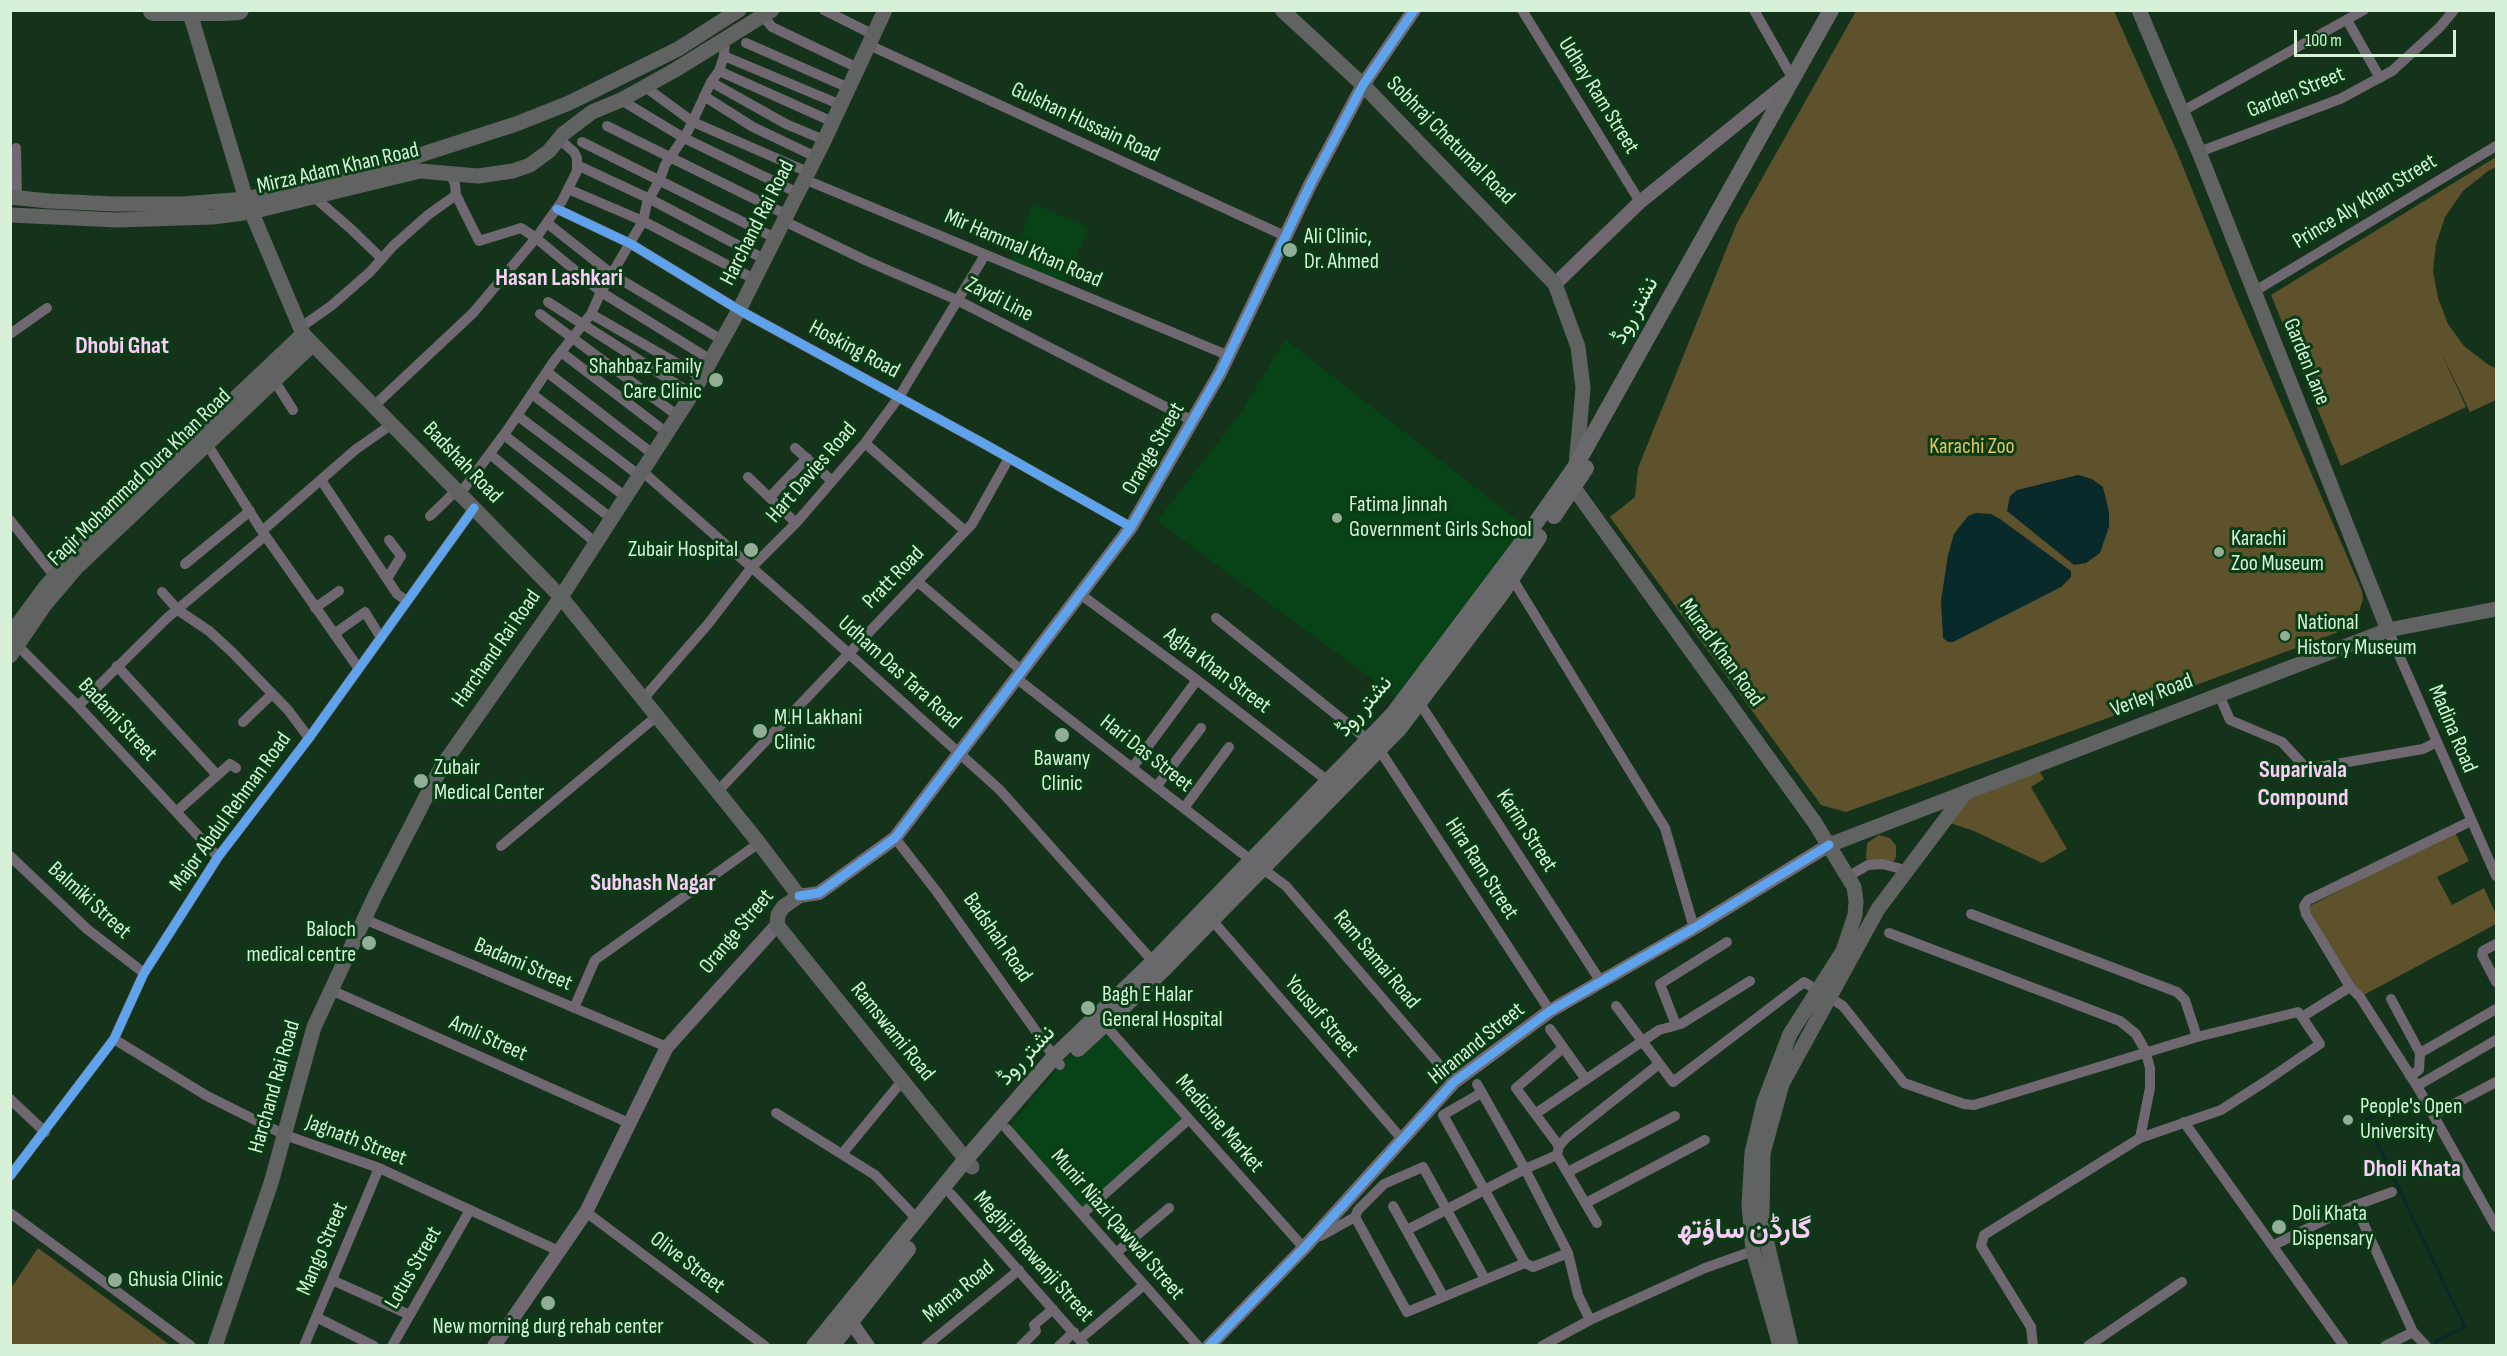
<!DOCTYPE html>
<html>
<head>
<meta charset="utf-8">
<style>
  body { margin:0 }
  #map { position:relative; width:2507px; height:1356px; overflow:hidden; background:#15321b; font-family:"Sofia Sans Condensed",sans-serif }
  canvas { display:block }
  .frame { position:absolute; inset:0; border:12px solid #d6f1d8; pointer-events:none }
  .scale { position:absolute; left:2294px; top:30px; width:162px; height:27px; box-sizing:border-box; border:3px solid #d6f1d8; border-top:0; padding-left:8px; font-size:18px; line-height:21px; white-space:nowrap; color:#d6f1d8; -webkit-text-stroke:4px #093e15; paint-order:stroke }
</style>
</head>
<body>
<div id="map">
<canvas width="2507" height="1356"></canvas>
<div class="frame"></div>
<div class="scale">100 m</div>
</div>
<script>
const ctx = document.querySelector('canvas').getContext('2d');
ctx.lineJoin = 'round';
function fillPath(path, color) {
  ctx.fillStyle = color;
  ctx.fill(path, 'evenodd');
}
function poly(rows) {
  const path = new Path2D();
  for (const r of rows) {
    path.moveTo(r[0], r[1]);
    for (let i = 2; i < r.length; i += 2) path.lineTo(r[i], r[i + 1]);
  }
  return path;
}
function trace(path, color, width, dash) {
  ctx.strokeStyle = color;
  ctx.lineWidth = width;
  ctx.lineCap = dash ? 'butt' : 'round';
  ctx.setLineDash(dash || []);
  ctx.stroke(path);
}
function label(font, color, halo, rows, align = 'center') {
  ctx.font = font + ' "Sofia Sans Condensed",Vazirmatn,sans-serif';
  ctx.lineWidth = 6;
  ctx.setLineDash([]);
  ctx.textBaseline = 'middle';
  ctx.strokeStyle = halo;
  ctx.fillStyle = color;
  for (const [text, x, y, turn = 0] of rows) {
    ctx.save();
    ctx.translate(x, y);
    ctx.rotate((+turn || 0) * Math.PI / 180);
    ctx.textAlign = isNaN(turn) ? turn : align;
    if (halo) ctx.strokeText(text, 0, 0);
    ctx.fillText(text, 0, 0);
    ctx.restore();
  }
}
const built = poly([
  [1034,204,1088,227,1064,288,1008,264],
  [1285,339,1530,530,1402,701,1157,521,1240,414],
  [1105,1025,1189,1119,1081,1213,1007,1129,1060,1065]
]);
const green = poly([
  [1856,11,2114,11,2177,152,2232,289,2362,591,2363,599,2356,621,2352,627,2097,722,1846,812,1821,805,1610,517,1635,497,1638,468,1737,223],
  [2496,157,2496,167,2488,171,2463,191,2445,217,2436,244,2433,271,2438,298,2448,324,2464,346,2486,363,2496,369,2496,400,2470,412,2439,348,2466,407,2341,466,2271,295],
  [2036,765,2044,779,2031,787,2067,849,2042,863,1974,831,1944,821,1966,792],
  [2454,830,2469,861,2437,877,2452,905,2484,888,2496,914,2496,924,2360,997,2308,907],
  [1879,835,1890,838,1896,846,1896,857,1893,862,1868,862,1866,857,1867,843],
  [38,1248,170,1345,11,1345,11,1288]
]);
const water = poly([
  [2078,475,2092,479,2103,487,2109,512,2109,527,2100,553,2086,563,2074,565,2007,511,2010,496,2017,490],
  [1976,513,1991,514,2000,519,2071,571,2071,577,2061,587,1953,642,1948,642,1943,638,1941,601,1948,555,1954,534,1968,516]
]);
const stream = poly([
  [2409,1097,2366,1120,2465,1327,2435,1342]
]);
const minor = poly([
  [824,10,874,35],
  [1522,10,1640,202],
  [1754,10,1793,79],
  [763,16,772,27,858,68],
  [2347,20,2380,78],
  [746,43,849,88],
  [869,45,1285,236],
  [724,56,841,105],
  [719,71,833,122],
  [711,82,786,124,824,140],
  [644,86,693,122,808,172],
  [704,96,753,127,816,157],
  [621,100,684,138,798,193],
  [2181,112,2364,10],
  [607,126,787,215],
  [582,142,775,238],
  [16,148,17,198],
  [2199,152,2340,99,2392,71,2440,27,2454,10],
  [577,165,650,199,764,259],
  [450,173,455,184,456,195,479,241,521,228,536,238,601,292,711,360],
  [804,179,1227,355],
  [568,189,643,221,754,279],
  [313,196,351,229,382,259],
  [557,209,631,244,739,310,988,446,1131,527],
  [784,221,867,261,957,300,1193,421],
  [547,223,613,275,722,340],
  [2255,291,2496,146],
  [548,302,692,394],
  [540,314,678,416],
  [591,314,701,377],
  [301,327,331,306,370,272,393,246,428,215,456,195],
  [10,334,47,308],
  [561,352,667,433],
  [547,372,654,455],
  [274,380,293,410],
  [532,394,640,476],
  [374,406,473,313,536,238,562,201,577,171,577,158,574,152,559,139],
  [518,416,626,497],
  [504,435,612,519],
  [865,443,965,531],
  [207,444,262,531,359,669],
  [795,448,832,481],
  [490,454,596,543],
  [643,472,807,616,1000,790,1157,966],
  [748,477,796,523],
  [321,480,397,594,407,601],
  [460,494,508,429,554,361,591,314,601,292,643,221,647,203,660,179,665,165,688,131,711,82,719,71,724,56,725,40],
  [770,497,807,458],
  [430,516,457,490],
  [10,520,59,582],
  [262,531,355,450,392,424],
  [185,564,250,511],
  [1512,578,1665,828,1694,928],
  [387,579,401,556,389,540],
  [918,582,1022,671],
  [162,592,178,610,209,631,232,652,288,710,309,738],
  [1080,594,1197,680,1328,781],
  [315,608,339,591],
  [1216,618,1368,740],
  [2388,630,2496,876],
  [334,634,365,612,381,638],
  [13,641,78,706,218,857],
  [117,666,217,775],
  [1016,678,1252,861],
  [2219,695,2230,720,2282,742,2307,769,2423,749,2437,742],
  [643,699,708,624,752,567,796,523,865,443,899,397,985,255],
  [1419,702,1601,982],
  [78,706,167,618,265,536],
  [243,722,272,694],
  [1379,749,1550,1011],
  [1132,768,1197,680],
  [1156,787,1201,728],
  [717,792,972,524,1009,458],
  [1184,808,1229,747],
  [176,812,230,764,236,768],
  [2471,821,2308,900,2304,906,2306,914,2350,987,2360,997,2417,1086,2496,1227],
  [895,838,937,892,1060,1065],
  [501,846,657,716],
  [10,856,87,929,144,973],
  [1263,869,1286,886,1454,1082],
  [1849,876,1868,865,1882,864,1906,870],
  [1971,914,2177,992,2185,1000,2197,1037],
  [364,919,667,1047],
  [1212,920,1401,1138],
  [1889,933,2120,1021,2136,1034,2145,1050,2150,1068,2150,1088,2140,1138],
  [2496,944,2483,951,2482,955,2496,982],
  [331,990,629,1123],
  [1829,997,1843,1006,1904,1083,1964,1104,1974,1105,2197,1037,2298,1012,2302,1017],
  [2391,999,2420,1053],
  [1616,1006,1673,1082,1804,982,1818,991],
  [574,1008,595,960,759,843],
  [1105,1025,1304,1248],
  [1676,1025,1660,984,1727,942],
  [1550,1029,1585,1078],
  [114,1039,207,1096,285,1135,379,1168,559,1251],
  [2410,1076,2419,1070,2420,1053,2496,1009],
  [1477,1084,1525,1169,1568,1253,1578,1295,1590,1320],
  [2417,1086,2496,1040],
  [1481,1093,1443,1115,1525,1263],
  [10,1099,45,1132],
  [776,1113,875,1175,917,1219],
  [1535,1114,1659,1030,1681,1024,1750,981],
  [2433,1115,2496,1082],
  [2184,1122,2344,1346],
  [1007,1129,1198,1346],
  [1559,1146,1516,1088,1563,1048],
  [842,1154,902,1081],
  [1557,1155,1559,1146,1567,1137,1659,1064],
  [1568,1172,1675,1116],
  [10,1176,114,1039,144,973,218,857,309,738,474,508],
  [951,1194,1085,1346],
  [1586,1203,1705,1140],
  [2355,1205,2413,1332,2426,1346],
  [1393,1206,1443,1296],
  [586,1212,765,1346],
  [10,1213,191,1346],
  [1082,1214,1189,1119],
  [1355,1217,1407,1312,1525,1263,1533,1267,1568,1253],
  [1407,1230,1525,1169,1557,1155,1597,1223],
  [1321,1236,1355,1217,1358,1210,1384,1184,1423,1167,1485,1279],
  [2274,1245,2351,1207,2392,1192],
  [1116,1253,1169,1208],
  [332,1280,410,1315],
  [316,1317,374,1346],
  [1080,1339,1144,1285],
  [304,1346,379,1168],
  [392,1346,470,1210],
  [926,1346,1019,1270],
  [1021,1346,1036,1331,1034,1325,1053,1309],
  [1059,1346,1074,1332],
  [1542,1346,1590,1320,1705,1268,1753,1251],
  [2033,1346,2031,1327,1981,1246,1984,1235,2140,1138,2221,1110,2266,1081,2320,1044,2302,1017,2350,987],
  [2088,1346,2182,1282],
  [2385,1346,2413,1332]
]);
const tertiary = poly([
  [1555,284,1640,202,1787,83],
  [799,896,819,893,895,838,1131,527,1220,373,1310,185,1363,85,1414,10],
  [851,1322,868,1346],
  [494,1346,586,1212,667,1047,777,925],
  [1209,1346,1304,1248,1454,1082,1550,1011,1694,928,1829,845]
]);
const secondary = poly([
  [189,10,246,199,303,334,561,597,759,843,799,896,783,907,778,915,777,925,972,1167],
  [1282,10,1363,85,1555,284,1578,347,1583,388,1574,488,1815,823,1854,887,1856,901,1855,915,1843,951,1790,1034,1764,1102,1752,1153,1749,1205,1753,1251,1780,1346],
  [2139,10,2199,152,2388,630],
  [10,197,49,201,115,204,183,204,246,199,392,164,516,124,569,103,678,49,739,10],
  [10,215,117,220,213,217,251,212,420,171,478,176,513,171,530,165,549,151,563,134,592,112,621,100,675,70,772,10],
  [10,635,46,586,80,549,155,474,303,334],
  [10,656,44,606,77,567,313,344],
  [1829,845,2388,630,2496,609],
  [215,1346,271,1183,314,1027,375,896,442,766,561,597,692,394,739,310,822,145,885,10],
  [1791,1346,1762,1221,1763,1153,1782,1084,1878,909,1966,792]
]);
const primary = poly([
  [1554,516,1586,468],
  [1078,1049,1162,971,1399,729,1500,596,1539,537],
  [814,1346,966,1159,1054,1057,1153,962,1393,714,1523,541,1575,467,1831,10],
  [832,1346,908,1249]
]);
const motorway = poly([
  [223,11,239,10]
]);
const motorwayBridge = poly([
  [153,11,223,11]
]);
const cycleway = poly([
  [557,209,631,244,739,310,988,446,1131,527],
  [799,896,819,893,895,838,1131,527,1220,373,1310,185,1363,85,1414,10],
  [10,1176,114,1039,144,973,218,857,309,738,474,508],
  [1209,1346,1304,1248,1454,1082,1550,1011,1694,928,1829,845]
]);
const markers = [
  [1290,250,8,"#92ae96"],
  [716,380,8,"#92ae96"],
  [1337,518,6,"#92ae96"],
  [751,550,8,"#92ae96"],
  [2219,552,6,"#92ae96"],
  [2285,636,6,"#92ae96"],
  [760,731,8,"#92ae96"],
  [1062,735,8,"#92ae96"],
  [421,781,8,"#92ae96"],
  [369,943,8,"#92ae96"],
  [1088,1008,8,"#92ae96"],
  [2348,1120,6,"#92ae96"],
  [2279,1227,8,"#92ae96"],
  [115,1280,8,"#92ae96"],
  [548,1303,8,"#92ae96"]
];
const streetNames = [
  ["Garden Street",2296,93,-22],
  ["Udhay Ram Street",1598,96,58],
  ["Gulshan Hussain Road",1085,123,25],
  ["Sobhraj Chetumal Road",1450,141,45],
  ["Mirza Adam Khan Road",338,169,-13],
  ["Prince Aly Khan Street",2365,202,-31],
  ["Harchand Rai Road",758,223,-63],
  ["Mir Hammal Khan Road",1023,249,23],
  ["Zaydi Line",999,300,27],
  ["نشتر روڈ",1636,311,-61],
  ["Hosking Road",854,350,28],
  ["Garden Lane",2306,362,68],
  ["Orange Street",1154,449,-60],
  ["Badshah Road",462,463,46],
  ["Hart Davies Road",812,473,-49],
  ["Faqir Mohammad Dura Khan Road",140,478,-44],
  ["Pratt Road",894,578,-46],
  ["Harchand Rai Road",497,649,-55],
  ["Murad Khan Road",1721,653,54],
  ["Agha Khan Street",1217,671,37],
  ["Udham Das Tara Road",899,673,42],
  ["Verley Road",2152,696,-21],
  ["نشتر روڈ",1365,707,-49],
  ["Badami Street",117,720,47],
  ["Madina Road",2452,729,67],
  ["Hari Das Street",1146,754,38],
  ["Major Abdul Rehman Road",231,812,-54],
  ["Karim Street",1526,831,57],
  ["Hira Ram Street",1481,869,57],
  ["Balmiki Street",89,901,42],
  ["Orange Street",737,932,-50],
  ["Badshah Road",997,938,55],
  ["Ram Samai Road",1376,960,50],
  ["Badami Street",523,965,23],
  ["Yousuf Street",1321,1017,49],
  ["Ramswami Road",892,1032,51],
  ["Amli Street",488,1039,24],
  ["Hiranand Street",1477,1044,-39],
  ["نشتر روڈ",1027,1056,-47],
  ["Harchand Rai Road",275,1087,-74],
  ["Medicine Market",1219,1124,49],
  ["Jagnath Street",356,1141,21],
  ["Munir Niazi Qawwal Street",1117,1225,49],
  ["Mango Street",323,1249,-67],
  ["Meghji Bhawanji Street",1033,1257,48],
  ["Olive Street",687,1263,37],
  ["Lotus Street",414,1268,-60],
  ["Mama Road",959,1292,-39]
];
const poiNames = [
  ["Ali Clinic,",1304,237],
  ["Dr. Ahmed",1304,262],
  ["Shahbaz Family",702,367,"right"],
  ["Care Clinic",702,392,"right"],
  ["Fatima Jinnah",1349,505],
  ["Government Girls School",1349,530],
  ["Karachi",2231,539],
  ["Zoo Museum",2231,564],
  ["Zubair Hospital",738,550,"right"],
  ["National",2297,623],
  ["History Museum",2297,648],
  ["M.H Lakhani",774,718],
  ["Clinic",774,743],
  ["Bawany",1062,759,"center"],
  ["Clinic",1062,784,"center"],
  ["Zubair",434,768],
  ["Medical Center",434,793],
  ["Baloch",356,930,"right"],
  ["medical centre",356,955,"right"],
  ["Bagh E Halar",1102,995],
  ["General Hospital",1102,1020],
  ["People's Open",2360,1107],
  ["University",2360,1132],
  ["Doli Khata",2292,1214],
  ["Dispensary",2292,1239],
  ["Ghusia Clinic",128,1280],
  ["New morning durg rehab center",548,1327,"center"]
];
const parkNames = [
  ["Karachi Zoo",1972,447]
];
const neighbourhoodNames = [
  ["Hasan Lashkari",559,279],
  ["Dhobi Ghat",122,347],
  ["Suparivala",2303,771],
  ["Compound",2303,799],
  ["Subhash Nagar",653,884],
  ["Dholi Khata",2412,1170]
];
const districtNames = [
  ["گارڈن ساؤتھ",1744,1231]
];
fillPath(built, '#084217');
fillPath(green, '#5d522c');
fillPath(water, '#082a2b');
trace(stream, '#082a2b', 3);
trace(minor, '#6f6870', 10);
trace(tertiary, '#6f6870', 14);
trace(secondary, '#616262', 15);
trace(primary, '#69696b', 16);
trace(motorway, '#616664', 20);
trace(motorwayBridge, '#616664', 20);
trace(cycleway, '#60a3ed', 9);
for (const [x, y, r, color] of markers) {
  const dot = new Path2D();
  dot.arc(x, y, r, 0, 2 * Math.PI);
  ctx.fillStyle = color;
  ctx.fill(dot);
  trace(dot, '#093e15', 2);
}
label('22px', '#d6f1d8', '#093e15', streetNames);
label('22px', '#d6f1d8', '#093e15', poiNames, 'left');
label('22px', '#e9c05f', '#093e15', parkNames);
label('bold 24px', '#fccdfb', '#093e15', neighbourhoodNames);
label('bold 28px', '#fccdfb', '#093e15', districtNames);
</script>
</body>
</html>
